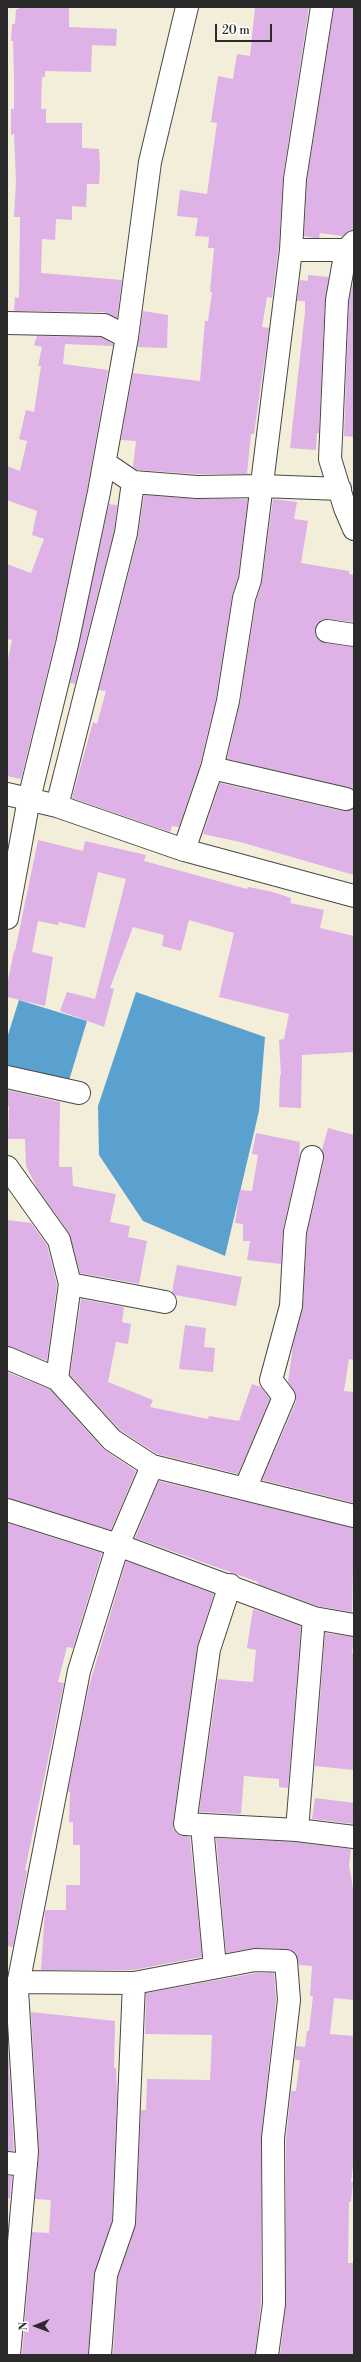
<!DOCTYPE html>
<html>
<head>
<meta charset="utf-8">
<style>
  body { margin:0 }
  #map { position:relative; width:361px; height:2362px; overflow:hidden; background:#f2eed9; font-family:"Libre Bodoni",serif }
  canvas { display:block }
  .frame { position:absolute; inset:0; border:8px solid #2b2b2b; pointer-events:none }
  .north { position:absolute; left:16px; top:2306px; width:40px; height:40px; -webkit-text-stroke:3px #fff; paint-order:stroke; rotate:269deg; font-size:11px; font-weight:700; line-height:16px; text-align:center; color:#2b2b2b }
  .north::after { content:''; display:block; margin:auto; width:14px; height:18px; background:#2b2b2b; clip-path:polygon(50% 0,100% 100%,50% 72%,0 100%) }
  .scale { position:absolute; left:215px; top:24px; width:57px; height:18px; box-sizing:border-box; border:2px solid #2b2b2b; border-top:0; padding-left:5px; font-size:12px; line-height:14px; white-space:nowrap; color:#2b2b2b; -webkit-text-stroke:3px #fff; paint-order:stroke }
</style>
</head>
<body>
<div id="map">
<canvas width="361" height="2362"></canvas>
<div class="frame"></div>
<div class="north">N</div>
<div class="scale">20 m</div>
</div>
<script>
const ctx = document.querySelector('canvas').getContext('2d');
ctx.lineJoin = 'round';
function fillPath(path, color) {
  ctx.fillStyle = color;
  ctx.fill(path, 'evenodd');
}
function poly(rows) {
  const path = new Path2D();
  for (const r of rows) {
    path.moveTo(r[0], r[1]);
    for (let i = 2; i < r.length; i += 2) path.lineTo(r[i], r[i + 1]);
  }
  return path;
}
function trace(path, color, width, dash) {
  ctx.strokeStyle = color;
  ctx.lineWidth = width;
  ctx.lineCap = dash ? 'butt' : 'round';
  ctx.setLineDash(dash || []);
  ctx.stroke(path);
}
const water = poly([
  [136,992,265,1037,259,1111,225,1256,143,1221,99,1155,98,1106],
  [19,1000,87,1021,67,1087,7,1068,7,1038]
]);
const building = poly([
  [19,7,69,7,69,27,117,29,116,46,92,45,91,72,45,71,45,77,42,77,41,109,46,109,46,123,82,123,82,148,99,149,100,167,99,184,87,184,86,207,72,206,72,220,56,219,55,240,42,239,41,273,122,280,117,318,104,312,14,311,15,297,19,298,20,217,14,217,16,182,14,134,11,135,11,109,14,109,14,77,13,41,11,41,12,24,15,24,16,9,19,9],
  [255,7,309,7,283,177,279,245,272,298,267,297,262,327,269,328,254,434,251,434,247,473,250,474,197,474,137,470,133,467,136,441,121,440,133,373,200,381,205,321,208,321,212,292,210,292,214,248,208,248,209,237,195,236,198,218,177,216,180,190,207,194,217,123,211,122,218,76,233,79,237,54,250,56],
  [334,7,354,7,354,230,342,236,320,233,319,238,314,238,304,236,307,180],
  [308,275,329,277,325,299,319,433,317,433,316,450,290,448,305,312,305,301,297,301,300,280,308,281],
  [354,279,354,437,344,436,349,301],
  [143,311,168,315,167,348,138,347],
  [37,336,101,337,113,344,113,346,65,344,63,364,108,370,87,490,55,641,21,779,7,776,7,664,12,640,7,639,7,564,31,573,44,539,32,535,37,511,7,500,7,466,20,471,27,441,19,439,26,410,34,412,41,366,38,366,42,347,34,345],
  [144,495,196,499,248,499,238,577,232,596,216,699,200,765,179,827,172,826,170,832,72,798,93,722,97,724,106,691,99,690,138,536],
  [273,499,297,502,294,519,308,521,301,563,349,571,349,574,354,575,354,622,323,619,317,623,315,630,316,636,320,641,354,647,354,790,227,759,240,703,256,601,262,582],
  [109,504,117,505,114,531,75,684,70,683],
  [220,783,343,811,354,808,354,875,240,842,203,834],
  [38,840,83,851,85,841,146,855,144,861,247,889,248,887,269,891,291,898,290,903,324,910,320,928,354,936,354,1052,302,1055,301,1108,279,1107,280,1075,281,1075,279,1040,284,1039,289,1014,219,997,234,933,189,920,181,951,162,946,164,935,133,927,110,988,114,989,104,1027,60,1011,67,992,95,999,126,879,98,872,85,928,59,922,58,925,38,921,32,952,53,957,45,1006,7,997,7,985,14,951,15,951],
  [7,1090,60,1102,59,1167,72,1167,73,1186,116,1194,110,1222,130,1226,128,1237,147,1241,139,1284,80,1273,69,1233,37,1188,26,1166,25,1139,8,1139,9,1106,7,1106],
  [328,1128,354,1135,354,1360,349,1359,344,1391,354,1392,354,1503,262,1480,296,1402,296,1395,288,1382,293,1346,303,1307,307,1234,324,1160,322,1150],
  [256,1133,300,1142,299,1159,283,1229,281,1264,247,1260,250,1241,243,1241,243,1224,235,1223,240,1190,252,1191,258,1155,252,1154],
  [7,1220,31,1223,47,1245,57,1285,47,1361,7,1346],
  [177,1265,242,1277,236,1306,175,1295,172,1292],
  [81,1299,124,1307,122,1322,131,1324,128,1344,116,1342,108,1382,153,1400,150,1407,208,1419,209,1416,239,1421,252,1384,261,1387,270,1399,238,1474,157,1454,120,1430,70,1375],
  [185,1325,206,1328,204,1347,215,1348,213,1372,179,1369],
  [7,1372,50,1389,103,1449,136,1471,111,1530,7,1498],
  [159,1481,354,1528,352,1612,317,1606,258,1584,258,1582,135,1538],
  [7,1523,102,1553,73,1648,67,1647,58,1682,64,1683,25,1870,27,1871,13,1947,7,1946],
  [126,1561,214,1594,197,1647,173,1822,173,1829,178,1834,190,1837,202,1957,133,1970,41,1970,45,1910,66,1910,66,1885,80,1885,80,1845,73,1845,73,1822,69,1822,70,1792,68,1791,89,1686],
  [253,1609,301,1626,288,1788,279,1787,279,1779,244,1776,241,1814,199,1812,218,1679,253,1682,256,1650,247,1648],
  [325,1633,354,1637,352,1653,354,1653,354,1770,315,1766],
  [315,1798,354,1803,354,1824,312,1819],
  [216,1838,296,1842,351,1849,349,1865,354,1894,354,2000,334,1998,330,2034,354,2036,354,2157,351,2182,353,2182,351,2202,349,2202,348,2263,354,2263,354,2355,280,2355,286,2304,286,2139,291,2091,296,2091,300,2060,295,2060,296,2046,305,2047,307,2031,309,2031,313,1996,310,1996,312,1966,299,1965,296,1954,287,1949,255,1948,226,1953],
  [256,1973,274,1973,276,2000,261,2137,261,2303,255,2355,113,2355,118,2278,136,2224,141,2110,146,2110,147,2079,210,2080,212,2035,145,2034,146,1993],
  [31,2012,115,2021,114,2068,116,2068,117,2094,112,2221,94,2274,88,2355,22,2355,32,2232,49,2233,51,2200,35,2199,39,2151],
  [7,2031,14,2151,7,2151],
  [7,2176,12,2176,10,2198,7,2198]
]);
const street = poly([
  [291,250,346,250,354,242],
  [346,250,337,300,330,459,345,508,354,529],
  [7,323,104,325,127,337],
  [133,482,197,487,262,486,340,489],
  [327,631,354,635],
  [212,768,346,799],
  [7,794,57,806,184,850,354,896],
  [57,806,126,533,133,482,105,463],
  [184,850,212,768,228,701,244,598,250,580,291,250,295,179,322,7],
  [7,918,29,799,67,644,99,492,127,337,150,162,187,7],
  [7,1077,79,1093],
  [7,1167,59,1240,70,1284,57,1379],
  [70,1284,165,1302],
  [7,1358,57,1379,112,1440,152,1466,354,1516],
  [152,1466,118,1545,314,1618,297,1830],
  [245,1489,284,1397,271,1380,291,1306,295,1232,312,1157],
  [7,1510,118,1545,79,1671,17,1990,27,2152,9,2355],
  [230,1585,209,1649,185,1824,297,1830,354,1837],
  [314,1618,354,1625],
  [202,1826,215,1967],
  [18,1982,134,1983,255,1960,286,1961,289,2000,273,2138,274,2304,267,2355],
  [7,2163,26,2165],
  [100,2355,106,2275,124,2223,134,1983]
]);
fillPath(water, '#5aa1d0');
fillPath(building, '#deb2e7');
trace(street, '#494845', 24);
trace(street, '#fff', 22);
</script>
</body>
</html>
